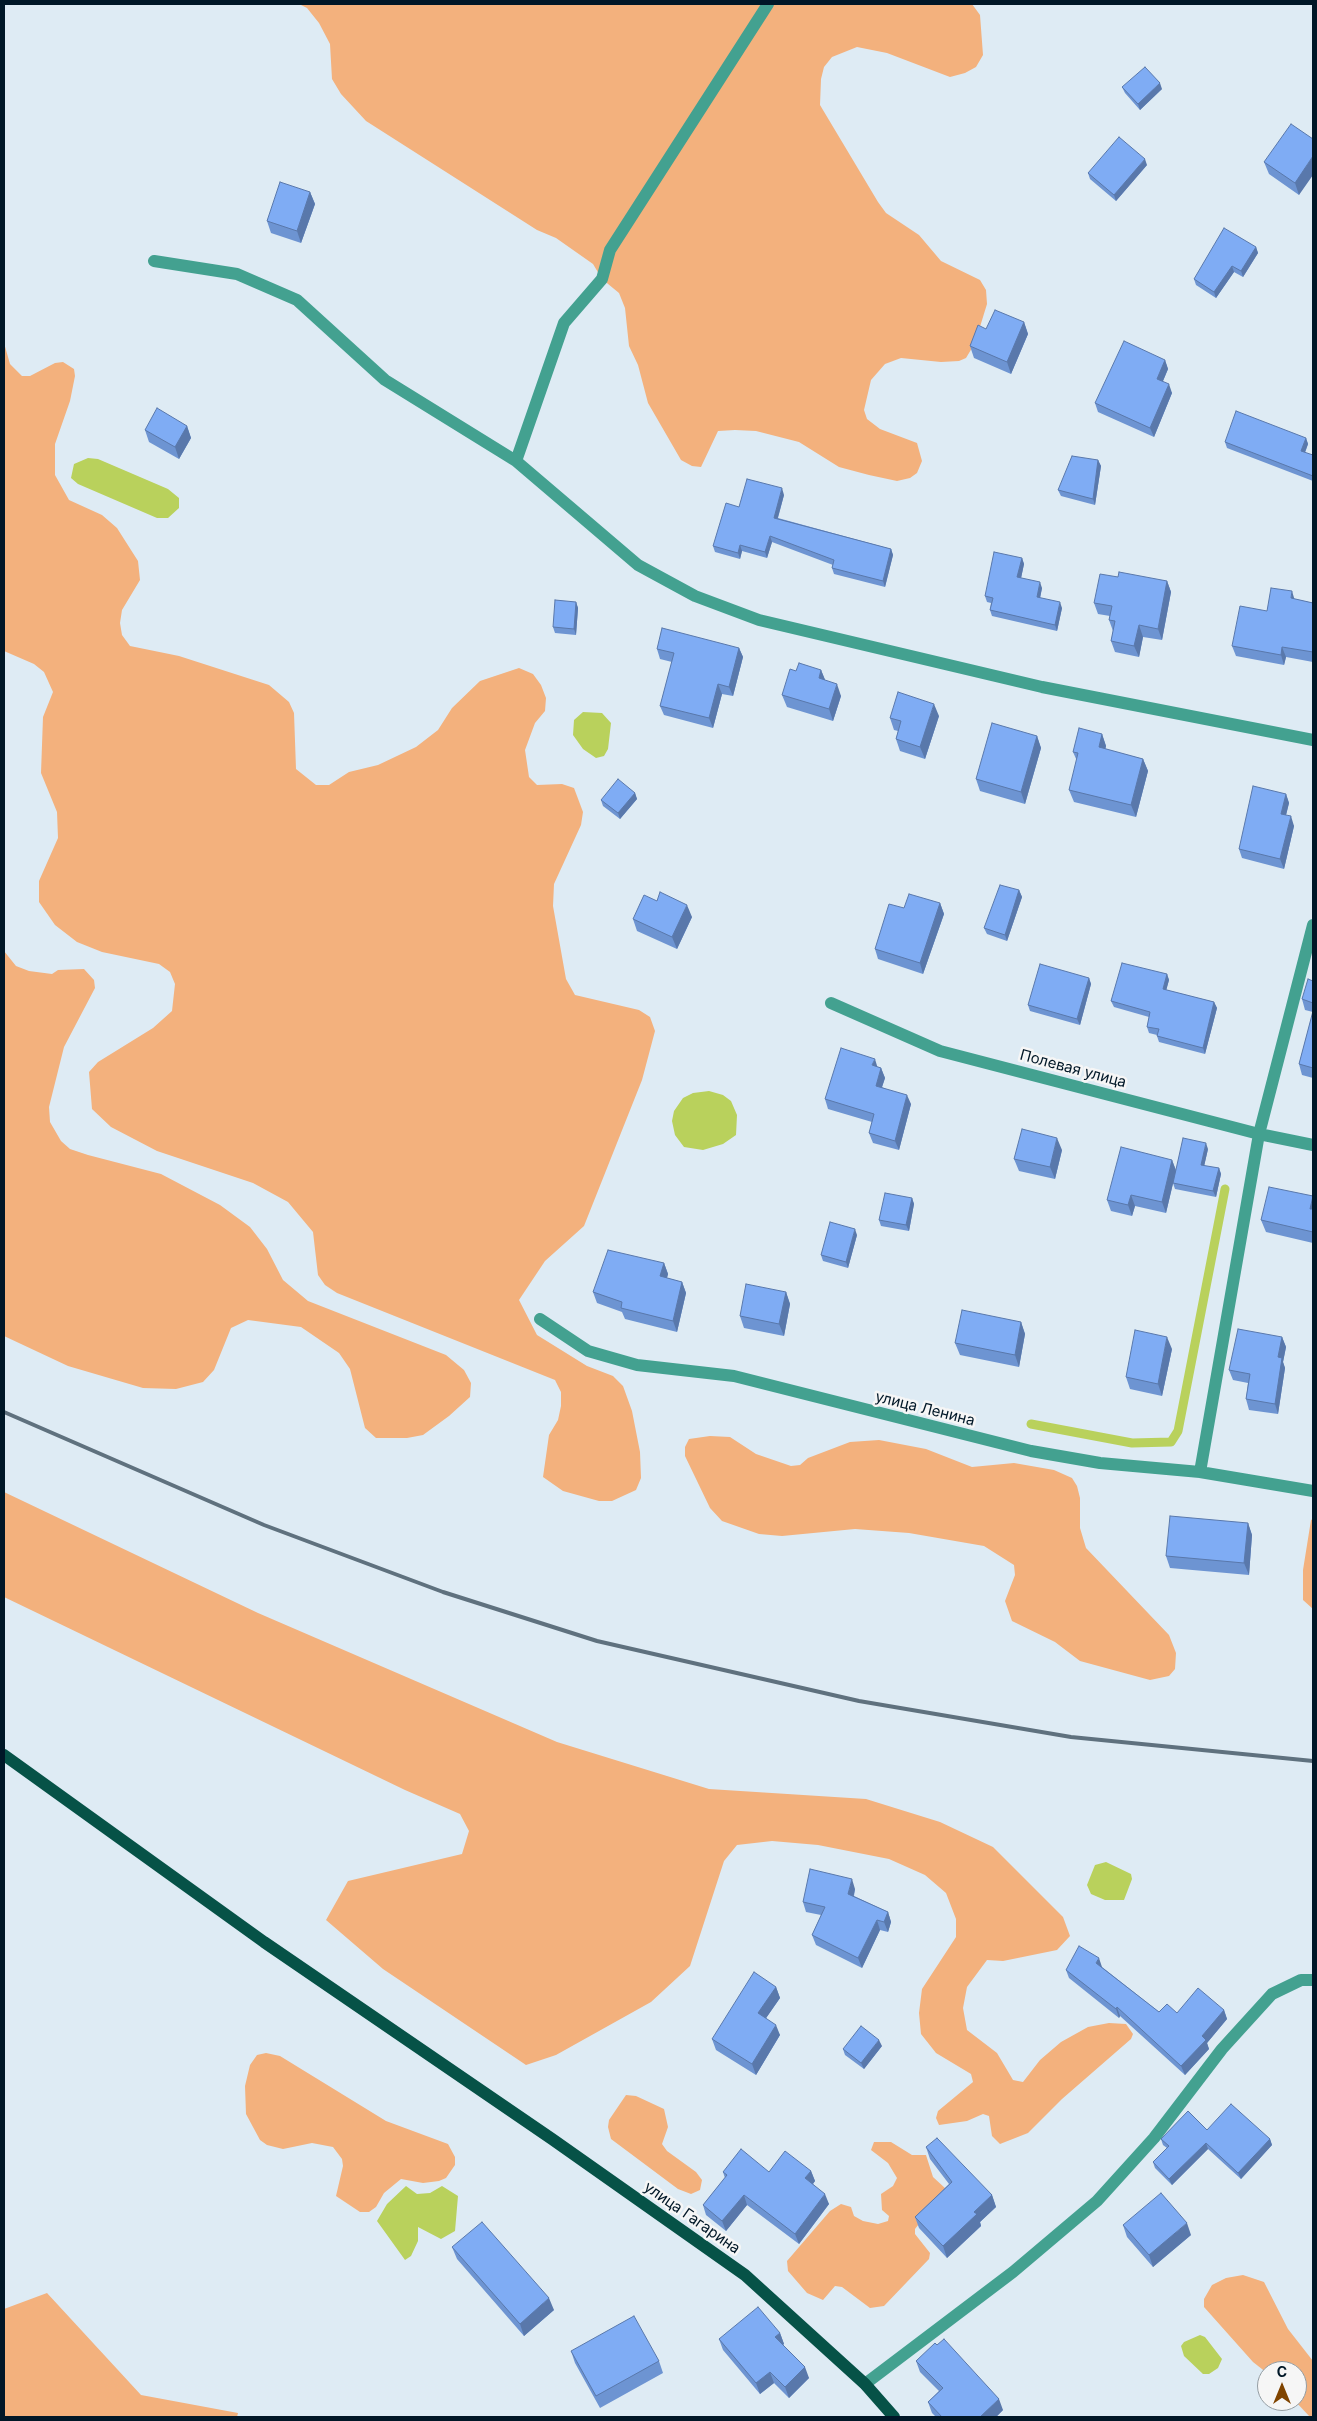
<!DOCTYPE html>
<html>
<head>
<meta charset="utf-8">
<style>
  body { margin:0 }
  #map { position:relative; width:1317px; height:2421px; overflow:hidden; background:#deebf4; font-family:Inter,sans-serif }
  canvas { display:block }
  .frame { position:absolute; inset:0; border:5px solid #001727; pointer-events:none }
  .north { position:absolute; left:1257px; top:2361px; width:50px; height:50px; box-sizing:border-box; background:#f6f6f6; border:1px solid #949da3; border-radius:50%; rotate:0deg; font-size:14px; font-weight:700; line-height:20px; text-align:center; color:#001727 }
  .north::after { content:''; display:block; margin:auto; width:18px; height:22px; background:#804400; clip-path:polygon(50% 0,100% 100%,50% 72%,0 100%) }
</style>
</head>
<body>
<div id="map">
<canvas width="1317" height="2421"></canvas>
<div class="frame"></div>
<div class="north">С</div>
</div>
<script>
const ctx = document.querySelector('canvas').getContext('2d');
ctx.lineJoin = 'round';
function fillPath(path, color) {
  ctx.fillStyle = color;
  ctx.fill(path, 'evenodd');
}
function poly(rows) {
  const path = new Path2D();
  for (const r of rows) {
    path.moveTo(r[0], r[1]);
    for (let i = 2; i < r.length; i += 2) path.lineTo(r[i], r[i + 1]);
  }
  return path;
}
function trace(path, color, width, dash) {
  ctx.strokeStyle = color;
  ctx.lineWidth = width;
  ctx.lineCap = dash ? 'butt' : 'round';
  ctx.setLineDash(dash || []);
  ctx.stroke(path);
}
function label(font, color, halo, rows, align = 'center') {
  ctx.font = font + ' Inter,sans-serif';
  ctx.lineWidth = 5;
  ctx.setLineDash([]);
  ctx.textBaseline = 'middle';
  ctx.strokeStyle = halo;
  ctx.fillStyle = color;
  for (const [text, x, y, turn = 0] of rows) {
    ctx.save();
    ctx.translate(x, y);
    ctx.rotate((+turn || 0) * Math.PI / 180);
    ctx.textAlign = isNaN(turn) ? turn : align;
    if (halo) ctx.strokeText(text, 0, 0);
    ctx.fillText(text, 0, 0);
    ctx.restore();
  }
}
const green = poly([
  [299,4,972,4,980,15,983,55,976,67,965,73,950,77,887,53,857,47,832,57,824,67,821,79,820,105,878,202,886,213,919,235,941,261,980,280,986,290,987,304,975,343,966,358,959,361,941,362,901,358,885,364,871,380,864,410,867,419,880,429,917,443,922,461,917,473,910,478,897,481,869,475,839,467,799,442,756,431,735,430,718,431,701,467,692,466,681,460,648,403,638,365,629,346,625,308,619,293,602,279,593,264,556,238,537,230,366,121,341,94,332,79,330,44,319,23,307,8],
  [4,343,10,364,22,376,30,376,55,363,63,362,74,369,75,376,70,401,55,444,55,475,69,500,102,515,117,528,138,561,140,580,122,610,120,623,122,635,130,646,179,656,269,685,289,702,294,713,296,769,316,785,329,785,349,772,378,765,416,747,438,730,452,708,480,681,519,668,533,674,541,685,546,698,545,711,535,723,525,750,529,777,537,785,562,784,574,788,583,812,581,825,554,884,553,906,566,979,575,995,639,1010,650,1017,655,1031,642,1080,584,1226,545,1261,519,1300,537,1335,587,1366,613,1376,623,1386,632,1411,640,1452,641,1478,636,1490,612,1501,599,1501,563,1491,543,1477,549,1435,558,1420,561,1406,561,1392,555,1380,337,1293,325,1285,318,1275,313,1232,288,1202,253,1183,157,1151,111,1127,92,1109,89,1072,98,1062,153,1028,172,1011,175,984,170,972,159,964,102,952,77,942,55,925,39,902,39,881,58,838,57,812,41,773,43,717,53,692,44,672,34,664,4,651],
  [4,951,16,966,29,971,52,974,58,970,84,969,94,980,95,988,64,1047,49,1107,50,1122,61,1141,70,1149,88,1155,161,1174,220,1205,250,1227,267,1249,283,1280,308,1301,446,1355,464,1370,471,1383,470,1397,449,1416,423,1435,407,1438,376,1438,365,1428,350,1369,339,1353,301,1327,248,1320,231,1328,214,1370,203,1382,176,1389,143,1388,68,1366,4,1336],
  [710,1436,730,1437,756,1454,791,1466,800,1465,808,1458,850,1442,879,1440,926,1449,972,1467,1014,1463,1054,1470,1072,1478,1077,1486,1080,1498,1080,1528,1086,1548,1169,1635,1176,1653,1175,1669,1169,1676,1150,1680,1080,1661,1055,1642,1012,1621,1005,1601,1015,1575,1014,1565,984,1546,909,1533,855,1529,782,1536,759,1534,722,1521,710,1508,685,1456,685,1447,689,1439],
  [4,1492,258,1613,557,1742,709,1789,866,1799,940,1822,993,1847,1063,1917,1070,1936,1057,1950,1003,1961,987,1960,967,1987,963,2008,967,2030,997,2053,1013,2080,1023,2082,1040,2060,1061,2042,1088,2027,1109,2023,1126,2024,1133,2034,1131,2039,1062,2099,1028,2133,1000,2144,992,2136,989,2116,983,2114,967,2121,939,2125,936,2118,938,2111,973,2082,971,2074,936,2053,921,2034,919,2013,922,1989,956,1937,956,1919,946,1893,925,1875,889,1859,818,1845,772,1841,737,1845,724,1861,690,1966,651,2002,556,2055,526,2065,383,1969,326,1920,348,1881,462,1854,469,1831,460,1814,405,1790,4,1597],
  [1313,1519,1313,1609,1303,1600,1303,1570,1311,1520],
  [266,2053,280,2056,386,2121,448,2144,455,2157,455,2165,446,2178,439,2181,423,2183,401,2179,384,2193,376,2207,369,2212,360,2212,336,2196,343,2166,342,2159,333,2147,312,2143,283,2149,267,2145,260,2140,246,2114,245,2086,250,2065,257,2055],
  [626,2095,636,2096,664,2109,668,2127,662,2144,667,2151,696,2172,702,2180,700,2190,691,2194,678,2189,611,2139,608,2127,609,2120],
  [874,2142,891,2142,912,2155,926,2155,933,2177,946,2189,915,2229,915,2234,930,2253,929,2259,884,2306,870,2308,842,2287,835,2286,823,2300,807,2293,788,2271,787,2261,830,2211,841,2204,851,2207,854,2216,863,2221,878,2224,888,2221,889,2216,882,2210,881,2194,893,2186,897,2178,888,2163,871,2150],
  [1243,2275,1264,2282,1288,2329,1313,2361,1313,2417,1310,2417,1295,2401,1297,2401,1297,2371,1267,2371,1267,2373,1253,2362,1204,2307,1204,2299,1212,2285,1226,2278],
  [47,2293,141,2395,238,2413,237,2417,4,2417,4,2309]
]);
const water = poly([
  [88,458,98,459,168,489,179,498,179,508,168,518,157,518,78,484,71,478,74,464],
  [583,712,602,713,611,723,608,749,604,756,596,758,583,749,573,735,574,720],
  [709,1091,723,1095,731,1101,737,1115,736,1135,723,1144,703,1150,684,1147,675,1135,672,1121,674,1111,683,1098,693,1093],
  [1106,1862,1131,1874,1132,1879,1124,1900,1105,1900,1091,1894,1087,1885,1095,1865],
  [406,2186,417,2194,430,2193,442,2186,458,2196,455,2231,441,2239,418,2227,418,2241,411,2256,405,2260,377,2221,387,2204],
  [1200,2335,1205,2337,1222,2359,1218,2368,1209,2374,1203,2374,1184,2356,1181,2346,1184,2342]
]);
const stream = poly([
  [1031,1424,1132,1443,1171,1442,1178,1431,1225,1189]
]);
const minor = poly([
  [154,261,237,274,297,300,385,380,516,461,638,565,695,596,759,620,1042,687,1313,740],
  [516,461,564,323,602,279,610,250,768,4],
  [831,1003,940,1051,1259,1134,1313,1145],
  [540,1319,588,1351,637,1365,734,1376,1031,1451,1100,1463,1200,1472,1313,1491],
  [1200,1472,1259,1134,1313,925],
  [865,2384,1013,2272,1097,2201,1154,2138,1222,2049,1272,1994,1301,1980,1313,1980]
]);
const major = poly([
  [4,1755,264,1942,552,2139,745,2275,865,2384,894,2417]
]);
const rail = poly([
  [4,1412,264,1525,443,1592,597,1641,859,1701,1071,1737,1313,1761]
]);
const wall = poly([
  [1122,87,1162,89,1140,110,1125,93],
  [1313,139,1299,195,1269,174,1264,162],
  [1147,165,1116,201,1090,179,1088,173],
  [310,192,315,204,301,243,271,233,267,221],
  [1256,247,1258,253,1243,277,1234,272,1216,298,1196,285,1194,279],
  [1024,322,1028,334,1011,374,974,358,970,346,986,329],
  [1165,360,1168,369,1163,381,1172,393,1154,437,1098,412,1095,403],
  [187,426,191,438,179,459,149,442,145,430],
  [1306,438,1308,444,1305,453,1313,455,1313,481,1227,448,1225,442],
  [1098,460,1101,466,1095,505,1061,496,1058,490],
  [784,495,778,518,891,549,893,555,885,587,834,574,832,568,833,565,772,542,767,558,742,551,740,559,715,552,713,546,739,507],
  [1022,558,1024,564,1021,578,1042,588,1040,598,1062,608,1057,631,992,616,990,610,991,603,987,602,985,596],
  [1118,577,1167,581,1171,592,1162,640,1143,637,1139,657,1115,652,1111,641,1113,631,1109,620,1110,616,1098,614,1094,603],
  [1295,599,1313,603,1313,662,1286,657,1284,665,1236,656,1232,646],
  [576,602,578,608,576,635,555,633,553,627],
  [739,648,743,657,733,696,722,694,713,728,664,715,660,706,672,662,660,659,657,649],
  [821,670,825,680,841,696,833,721,787,707,782,695,796,671],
  [939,716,925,759,900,751,896,739,898,731,894,730,890,718],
  [1102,734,1106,746,1105,749,1143,759,1148,771,1136,817,1074,802,1069,790,1077,761,1073,752],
  [1037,736,1041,748,1025,804,980,791,976,779],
  [635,793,637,799,620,819,603,806,601,800],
  [1286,794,1289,803,1286,815,1294,826,1284,869,1242,858,1239,849],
  [1019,890,1022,897,1007,941,987,934,984,928],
  [657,901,692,917,677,949,637,931,633,919],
  [940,903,944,914,923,974,878,959,875,949,904,908],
  [1167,974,1169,980,1166,990,1214,1002,1217,1008,1205,1054,1159,1042,1157,1036,1157,1035,1149,1033,1147,1027,1149,1017,1114,1007,1111,1001],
  [1089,978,1091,984,1080,1025,1030,1011,1028,1005],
  [1313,981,1313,1078,1302,1075,1299,1064,1313,1012,1305,1010,1302,999],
  [878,1067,881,1068,885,1078,882,1087,911,1104,899,1150,873,1143,869,1133,872,1122,828,1109,825,1099],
  [1208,1149,1204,1166,1219,1168,1221,1174,1216,1197,1175,1189,1173,1183,1166,1213,1135,1206,1132,1216,1111,1211,1107,1200,1172,1160,1176,1170],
  [1062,1150,1055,1179,1019,1171,1014,1159],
  [1313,1196,1313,1243,1266,1232,1261,1220],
  [912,1198,914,1204,909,1231,881,1226,879,1220],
  [857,1235,848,1268,823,1261,821,1255],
  [664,1263,668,1274,667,1278,682,1282,686,1293,677,1332,625,1319,622,1312,597,1303,593,1292],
  [786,1292,790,1304,784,1336,744,1328,740,1316],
  [1021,1322,1025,1334,1019,1367,960,1355,955,1343],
  [1282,1337,1286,1347,1283,1362,1285,1368,1278,1414,1249,1410,1246,1399,1248,1383,1233,1380,1229,1370],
  [1172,1349,1162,1396,1130,1389,1126,1377],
  [1248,1523,1252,1535,1249,1575,1170,1568,1166,1556],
  [855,1889,854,1896,888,1912,891,1922,888,1932,880,1930,862,1968,816,1945,812,1935,821,1915,806,1912,803,1902],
  [1102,1967,1159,2012,1177,2013,1224,2010,1227,2019,1207,2043,1209,2049,1185,2075,1120,2016,1119,2018,1069,1978,1066,1970],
  [776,1987,780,1998,766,2018,780,2035,756,2075,716,2050,712,2039],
  [882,2046,864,2069,845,2055,843,2049],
  [1207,2130,1270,2139,1272,2145,1241,2179,1208,2149,1172,2185,1155,2168,1153,2162,1167,2148,1163,2145,1161,2139],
  [926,2147,992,2195,996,2207,980,2222,981,2226,947,2258,919,2228,915,2217,949,2184,930,2159],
  [811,2171,815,2181,813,2184,829,2204,799,2244,747,2205,726,2231,706,2215,703,2205,725,2178,723,2172],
  [1123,2225,1191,2235,1153,2267,1127,2237],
  [452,2247,554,2310,524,2336,457,2259],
  [780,2333,784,2344,783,2345,809,2378,789,2398,774,2383,760,2394,723,2350,719,2339],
  [571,2351,659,2361,663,2373,600,2408,575,2363],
  [916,2361,1003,2410,996,2417,936,2417,932,2413,928,2402,939,2391,920,2372]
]);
const shadedWall = poly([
  [1160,83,1162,89,1140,110,1138,104],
  [1313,156,1313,175,1299,195,1295,183],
  [1145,159,1147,165,1116,201,1114,195],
  [310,192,315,204,301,243,297,231],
  [1256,247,1258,253,1243,277,1241,271],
  [1232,266,1234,272,1216,298,1214,292],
  [1024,322,1028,334,1011,374,1007,362],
  [1165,360,1168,369,1160,388,1157,379],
  [1169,384,1172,393,1154,437,1150,428],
  [187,426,191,438,179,459,175,447],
  [1306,438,1308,444,1303,457,1301,451],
  [1098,460,1101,466,1095,505,1093,499],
  [782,488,784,495,776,524,774,518],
  [770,536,772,542,767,558,765,552],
  [740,545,742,551,740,559,738,553],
  [891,549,893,555,885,587,883,581],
  [1022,558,1024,564,1020,583,1017,577],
  [1167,581,1171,592,1162,640,1158,629],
  [1040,582,1042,588,1039,603,1037,597],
  [1292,591,1295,601,1291,598],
  [576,602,578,608,576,635,574,629],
  [1060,602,1062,608,1057,631,1055,625],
  [1139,625,1143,637,1139,657,1134,646],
  [1282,647,1286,657,1284,665,1281,655],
  [739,648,743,657,733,696,729,687],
  [821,670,826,682,819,678],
  [718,684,722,694,713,728,709,718],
  [837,684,841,696,833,721,829,709],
  [934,704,939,716,925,759,920,747],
  [1102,734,1106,746,1103,760,1099,747],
  [1037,736,1041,748,1025,804,1021,792],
  [1143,759,1148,771,1136,817,1131,805],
  [635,793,637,799,620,819,618,813],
  [1286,794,1289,803,1284,823,1281,814],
  [1291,816,1294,826,1284,869,1280,859],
  [1019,890,1022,897,1007,941,1005,935],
  [940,903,944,914,923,974,920,963],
  [687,905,692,917,677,949,672,937],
  [1167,974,1169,980,1165,995,1163,989],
  [1089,978,1091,984,1080,1025,1077,1019],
  [1214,1002,1217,1008,1205,1054,1203,1048],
  [875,1059,878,1069,872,1065],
  [881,1068,885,1078,879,1096,876,1086],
  [907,1095,911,1104,899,1150,895,1141],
  [1057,1138,1062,1150,1055,1179,1050,1167],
  [1206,1143,1208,1149,1203,1171,1201,1165],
  [1172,1160,1176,1171,1166,1213,1162,1202],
  [1219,1168,1221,1174,1216,1197,1213,1191],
  [1131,1195,1135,1206,1132,1216,1128,1205],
  [1313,1197,1313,1216,1310,1209],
  [912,1198,914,1204,909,1231,906,1225],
  [855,1229,857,1235,848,1268,846,1262],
  [664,1263,668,1274,664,1288,660,1276],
  [682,1282,686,1293,677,1332,673,1321],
  [786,1292,790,1304,784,1336,779,1324],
  [1021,1322,1025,1334,1019,1367,1015,1355],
  [1167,1337,1172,1349,1162,1396,1158,1384],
  [1282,1337,1286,1347,1283,1362,1285,1368,1278,1414,1275,1404,1278,1357],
  [1248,1523,1252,1535,1249,1575,1244,1563],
  [852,1879,855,1889,852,1903,848,1894],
  [888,1912,891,1922,888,1932,884,1922],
  [877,1920,880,1930,862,1968,858,1958],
  [1099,1958,1102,1967,1099,1972,1096,1963],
  [776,1987,780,1998,762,2024,758,2013],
  [1117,2007,1120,2016,1119,2018,1116,2009],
  [1224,2010,1227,2019,1207,2043,1209,2049,1185,2075,1181,2066,1202,2036],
  [776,2025,780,2035,756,2075,752,2064],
  [879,2040,882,2046,864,2069,861,2063],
  [1270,2139,1272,2145,1241,2179,1238,2173],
  [1206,2143,1208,2149,1172,2185,1169,2179],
  [811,2171,815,2181,809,2189,805,2178],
  [825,2194,829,2204,799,2244,795,2234],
  [744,2195,747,2205,726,2231,722,2221],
  [992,2195,996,2207,980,2222,981,2226,947,2258,943,2246,974,2212],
  [1187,2223,1191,2235,1153,2267,1149,2255],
  [549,2298,554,2310,524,2336,520,2324],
  [780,2333,784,2344,779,2348,775,2337],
  [805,2367,809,2378,789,2398,785,2387],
  [770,2372,774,2383,760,2394,756,2383],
  [999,2399,1003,2410,996,2417,980,2417]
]);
const building = poly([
  [1145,67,1160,83,1138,104,1122,87,1145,67],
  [1291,124,1313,139,1313,156,1295,183,1264,162,1291,124],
  [1119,137,1145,159,1114,195,1088,173,1119,137],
  [280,182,310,192,297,231,267,221,280,182],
  [1224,228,1256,247,1241,271,1232,266,1214,292,1194,279,1224,228],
  [995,310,1024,322,1007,362,970,346,978,325,986,329,995,310],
  [1124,341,1165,360,1157,379,1169,384,1150,428,1095,403,1124,341],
  [157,408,187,426,175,447,145,430,157,408],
  [1236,411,1306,438,1301,451,1313,455,1313,476,1225,442,1236,411],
  [1072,456,1098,460,1093,499,1058,490,1072,456],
  [747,479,782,488,774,518,891,549,883,581,832,568,834,560,770,536,765,552,740,545,738,553,713,546,726,503,739,507,747,479],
  [994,552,1022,558,1017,577,1040,582,1037,597,1060,602,1055,625,990,610,993,598,985,596,994,552],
  [1119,572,1167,581,1158,629,1139,625,1134,646,1111,641,1115,621,1109,620,1112,606,1094,603,1100,574,1118,577,1119,572],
  [1271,588,1292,591,1291,598,1313,603,1313,652,1282,647,1281,655,1232,646,1240,606,1267,611,1271,588],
  [555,600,576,602,574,629,553,627,555,600],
  [662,628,739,648,729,687,718,684,709,718,660,706,674,653,657,649,662,628],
  [799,663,821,670,819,678,837,684,829,709,782,695,790,669,796,671,799,663],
  [898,692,934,704,920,747,896,739,901,721,890,718,898,692],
  [992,723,1037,736,1021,792,976,779,992,723],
  [1079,728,1102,734,1099,747,1143,759,1131,805,1069,790,1078,753,1073,752,1079,728],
  [618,779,635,793,618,813,601,800,618,779],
  [1253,786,1286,794,1281,814,1291,816,1280,859,1239,849,1253,786],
  [1000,885,1019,890,1005,935,984,928,1000,885],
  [660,892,687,905,672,937,633,919,644,895,657,901,660,892],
  [909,894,940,903,920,963,875,949,889,904,904,908,909,894],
  [1122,963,1167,974,1163,989,1214,1002,1203,1048,1157,1036,1159,1029,1147,1027,1150,1012,1111,1001,1122,963],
  [1040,964,1089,978,1077,1019,1028,1005,1040,964],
  [1308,979,1313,981,1313,1003,1302,999,1308,979],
  [1313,1011,1313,1068,1299,1064,1313,1011],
  [841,1048,875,1059,872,1065,881,1068,876,1086,907,1095,895,1141,869,1133,874,1114,825,1099,841,1048],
  [1022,1129,1057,1138,1050,1167,1014,1159,1022,1129],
  [1183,1138,1206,1143,1201,1165,1219,1168,1213,1191,1173,1183,1183,1138],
  [1121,1147,1172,1160,1162,1202,1131,1195,1128,1205,1107,1200,1121,1147],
  [1269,1187,1313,1196,1310,1209,1313,1209,1313,1232,1261,1220,1269,1187],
  [885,1193,912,1198,906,1225,879,1220,885,1193],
  [830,1222,855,1229,846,1262,821,1255,830,1222],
  [608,1250,664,1263,660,1276,682,1282,673,1321,621,1308,622,1302,593,1292,608,1250],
  [746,1284,786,1292,779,1324,740,1316,746,1284],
  [962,1310,1021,1322,1015,1355,955,1343,962,1310],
  [1238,1329,1282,1337,1278,1357,1282,1358,1275,1404,1246,1399,1250,1374,1229,1370,1238,1329],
  [1135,1330,1167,1337,1158,1384,1126,1377,1135,1330],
  [1170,1516,1248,1523,1244,1563,1166,1556,1170,1516],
  [810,1869,852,1879,848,1894,888,1912,884,1922,877,1920,858,1958,812,1935,825,1907,803,1902,810,1869],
  [1079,1946,1099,1958,1096,1963,1159,2012,1167,2004,1177,2013,1198,1988,1224,2010,1202,2036,1206,2040,1181,2066,1117,2007,1116,2009,1066,1970,1079,1946],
  [754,1972,776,1987,758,2013,776,2025,752,2064,712,2039,754,1972],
  [861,2026,879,2040,861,2063,843,2049,861,2026],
  [1231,2104,1270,2139,1238,2173,1206,2143,1169,2179,1153,2162,1169,2146,1161,2139,1188,2111,1207,2130,1231,2104],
  [937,2138,992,2195,974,2212,977,2214,943,2246,915,2217,952,2182,926,2147,937,2138],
  [741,2149,769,2172,785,2151,811,2171,805,2178,825,2194,795,2234,744,2195,722,2221,703,2205,727,2175,723,2172,741,2149],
  [1161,2193,1187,2223,1149,2255,1123,2225,1161,2193],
  [482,2222,549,2298,520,2324,452,2247,482,2222],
  [758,2307,780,2333,775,2337,805,2367,785,2387,770,2372,756,2383,719,2339,758,2307],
  [634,2316,659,2361,596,2396,571,2351,634,2316],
  [944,2339,999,2399,980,2417,942,2417,928,2402,943,2388,916,2361,935,2343,937,2345,944,2339]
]);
const streetNames = [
  ["Полевая улица",1073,1069,15],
  ["улица Ленина",925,1409,14],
  ["улица Гагарина",692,2218,35]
];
fillPath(green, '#f3b17d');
fillPath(water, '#b9d15c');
trace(stream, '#b9d15c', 9);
trace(minor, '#43a190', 12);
trace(major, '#065247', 12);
trace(rail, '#5f717e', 4);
fillPath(wall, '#6d94d2');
fillPath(shadedWall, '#5978ab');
fillPath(building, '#7facf4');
trace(building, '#5978ab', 1);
label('15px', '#001727', '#f6f6f6', streetNames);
</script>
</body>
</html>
